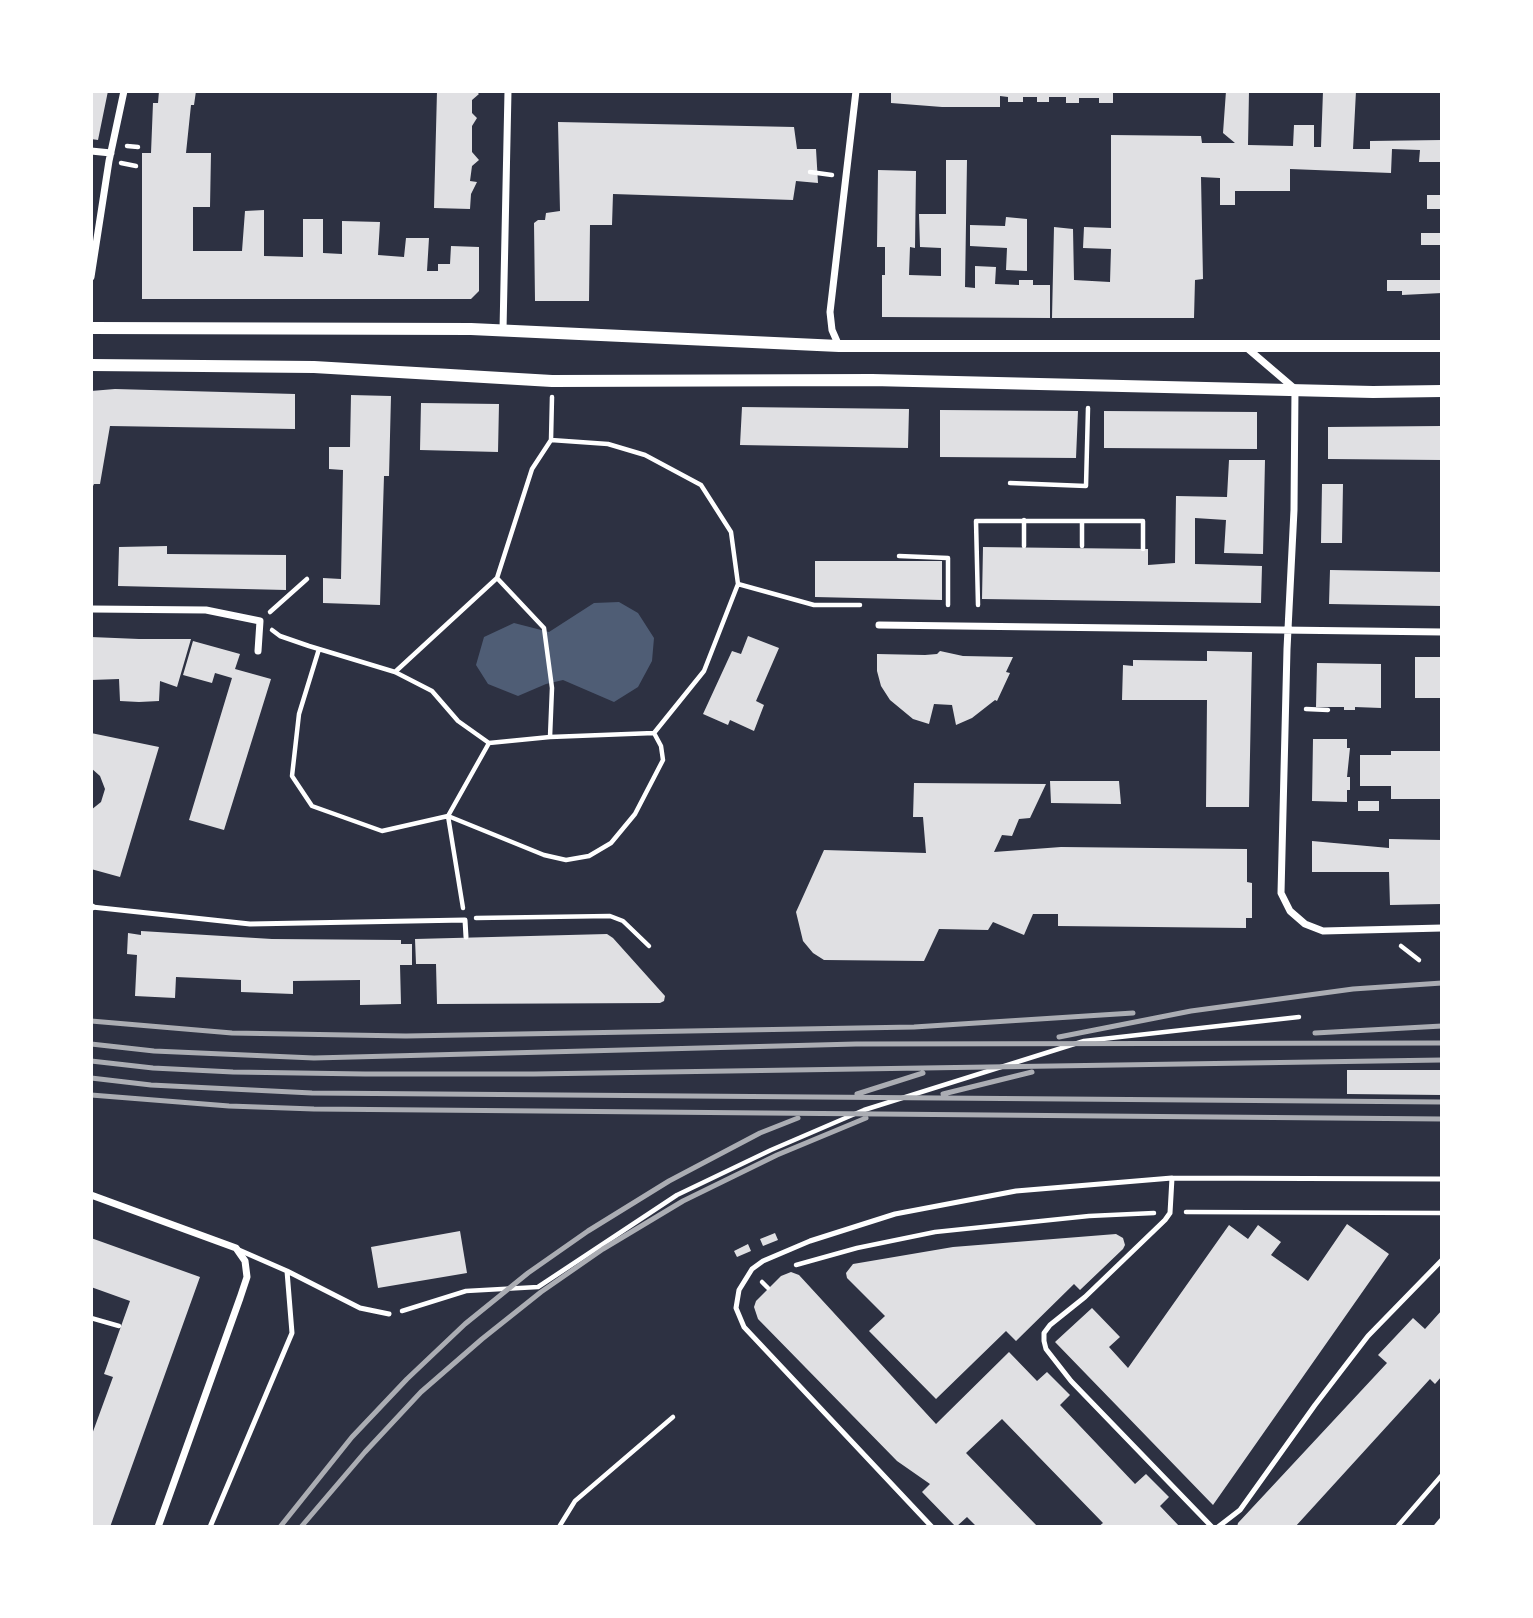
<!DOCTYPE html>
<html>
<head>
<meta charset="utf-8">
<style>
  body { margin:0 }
  #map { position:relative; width:1533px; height:1618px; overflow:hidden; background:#2d3142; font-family:Lato,sans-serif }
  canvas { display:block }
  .frame { position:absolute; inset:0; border:93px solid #fff; pointer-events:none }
</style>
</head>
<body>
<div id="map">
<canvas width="1533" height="1618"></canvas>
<div class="frame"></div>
</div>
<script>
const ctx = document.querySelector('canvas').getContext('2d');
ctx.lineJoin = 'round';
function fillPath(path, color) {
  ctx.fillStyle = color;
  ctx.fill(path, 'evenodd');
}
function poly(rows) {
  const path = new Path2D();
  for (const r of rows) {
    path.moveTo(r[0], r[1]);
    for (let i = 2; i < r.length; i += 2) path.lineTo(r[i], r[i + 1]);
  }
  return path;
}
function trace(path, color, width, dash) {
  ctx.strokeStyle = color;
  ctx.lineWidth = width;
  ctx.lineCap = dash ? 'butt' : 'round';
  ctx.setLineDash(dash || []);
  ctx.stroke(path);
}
const water = poly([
  [619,602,638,613,654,638,652,661,638,687,614,702,563,680,546,684,518,696,488,684,476,665,484,637,514,623,549,632,594,603]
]);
const building = poly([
  [91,91,108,91,98,140,91,139],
  [159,91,196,91,194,105,191,105,186,153,211,153,210,207,193,207,193,251,242,251,245,211,264,210,264,256,303,257,303,219,323,219,323,253,342,254,342,221,380,222,378,255,404,257,406,238,429,238,427,271,438,271,438,264,450,264,451,246,479,247,479,291,471,299,142,299,142,153,151,153,153,103,158,103],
  [437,91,476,91,479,94,472,100,472,113,477,118,472,126,472,152,479,160,472,166,470,181,477,182,471,194,470,209,434,208],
  [891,91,1113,91,1113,103,1099,103,1099,98,1079,98,1079,103,1066,103,1066,97,1049,97,1049,102,1037,102,1037,97,1023,97,1023,102,1008,102,1008,97,1000,96,1000,107,942,107,891,103],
  [1226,91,1249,91,1248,145,1293,146,1294,125,1314,125,1314,147,1321,147,1323,91,1356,91,1353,149,1370,149,1370,141,1442,140,1442,162,1419,162,1420,150,1392,149,1391,173,1290,169,1290,191,1235,191,1235,205,1220,205,1220,178,1201,177,1203,279,1195,280,1194,318,1052,318,1054,227,1073,229,1074,280,1110,282,1111,249,1083,248,1084,227,1111,228,1111,135,1201,136,1202,143,1235,143,1223,133],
  [558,122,794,127,797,149,816,149,818,183,796,181,793,200,613,194,612,225,590,225,589,301,535,301,534,223,538,220,545,220,546,213,560,211],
  [946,160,967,160,965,287,975,288,975,266,996,267,995,284,1019,285,1019,280,1033,280,1033,285,1050,285,1050,318,882,317,882,275,885,275,885,247,877,247,878,170,916,171,915,248,910,247,909,275,941,276,941,248,920,247,919,214,946,214],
  [1427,195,1442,195,1442,209,1427,209],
  [1006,217,1027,219,1027,271,1006,270,1007,248,970,246,970,225,1005,226],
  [1421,233,1441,233,1441,245,1421,245],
  [1387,280,1442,280,1442,293,1402,295,1402,291,1387,291],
  [115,389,295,394,295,429,110,426,100,484,94,484,91,490,91,391],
  [351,395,391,396,389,476,384,476,380,605,323,603,323,578,341,579,343,470,329,469,329,447,350,447],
  [421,403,499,404,498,452,420,450],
  [742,407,909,409,908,448,740,445],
  [940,410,1078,411,1076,458,940,457],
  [1104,411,1257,412,1257,449,1104,448],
  [1442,426,1442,460,1328,459,1328,427],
  [1229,460,1265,460,1263,554,1224,553,1226,520,1195,518,1195,564,1262,566,1261,603,982,599,983,547,1148,549,1148,565,1175,563,1176,496,1227,497],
  [1322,484,1343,484,1342,543,1321,543],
  [167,546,167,554,286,555,286,590,118,586,119,547],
  [815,561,942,561,942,600,815,597],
  [1330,570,1442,572,1442,606,1329,604],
  [748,636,779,648,756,701,764,705,754,731,730,720,728,725,703,714,732,651,741,654],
  [91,637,139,639,191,639,177,687,160,681,159,701,139,702,120,701,119,679,91,680],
  [193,641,240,654,235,669,271,679,224,830,189,820,232,678,215,673,212,683,183,675],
  [940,651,963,656,1013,657,1006,672,1010,673,997,701,995,700,972,718,956,725,952,705,934,704,929,724,913,719,890,700,881,686,877,671,877,654,925,655,937,654],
  [1207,651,1252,652,1249,807,1206,807,1207,700,1122,700,1123,665,1133,666,1133,660,1207,661],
  [1415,657,1442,657,1442,698,1415,698],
  [1317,663,1381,664,1381,708,1355,707,1355,710,1344,710,1344,707,1316,707],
  [91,733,159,747,120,877,91,869,91,810,101,802,105,789,100,776,91,768],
  [1313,739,1347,739,1347,748,1350,748,1347,777,1350,777,1350,790,1347,790,1347,802,1312,801],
  [1391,751,1442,751,1442,799,1391,799,1391,786,1360,786,1360,755,1391,755],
  [1050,781,1119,781,1121,804,1051,803],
  [914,783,1046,784,1030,818,1019,819,1012,836,1002,835,994,852,1061,847,1247,849,1247,882,1252,883,1252,918,1246,918,1246,928,1058,926,1058,914,1033,914,1024,935,993,922,988,930,939,929,924,961,824,960,813,953,803,941,796,912,824,850,926,853,923,817,913,817],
  [1358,801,1379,801,1379,811,1358,811],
  [1389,839,1442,840,1442,904,1390,905,1389,872,1312,872,1312,841,1389,848],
  [141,931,272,939,401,940,401,944,412,944,412,965,400,965,401,1004,360,1005,360,980,293,981,293,994,241,992,241,980,176,977,175,998,135,996,137,955,127,954,128,933,141,935],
  [607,934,613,938,665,996,664,1001,660,1003,437,1004,436,964,416,964,415,939],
  [1347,1070,1442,1070,1442,1095,1347,1094],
  [1347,1224,1389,1254,1213,1505,1055,1342,1092,1308,1120,1337,1109,1347,1128,1368,1229,1225,1248,1239,1258,1225,1281,1242,1271,1255,1308,1281],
  [460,1231,467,1273,378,1288,371,1247],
  [775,1233,778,1240,763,1246,760,1239],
  [1116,1234,1123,1238,1125,1245,1123,1249,1080,1290,1074,1284,1016,1341,1006,1331,936,1399,869,1331,885,1316,847,1278,846,1273,853,1264,953,1247],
  [91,1238,200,1277,110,1527,91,1527,91,1437,113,1377,104,1374,130,1301,91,1287],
  [748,1244,751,1251,737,1257,734,1251],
  [791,1272,799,1275,936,1424,1009,1352,1037,1381,1047,1372,1070,1395,1060,1405,1135,1484,1146,1474,1169,1497,1160,1506,1180,1527,1098,1527,1103,1523,1002,1419,966,1453,1038,1527,977,1527,967,1517,956,1527,922,1492,930,1484,897,1461,758,1319,754,1307,756,1301,781,1276],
  [1442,1310,1442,1376,1435,1384,1430,1379,1295,1527,1237,1527,1238,1523,1387,1363,1378,1355,1413,1318,1425,1329]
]);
const path = poly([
  [127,146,138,147],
  [121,163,136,166],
  [810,172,832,175],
  [551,440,608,444,645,455,701,485,731,532,738,584],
  [1010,483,1086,486,1088,408],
  [1024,520,1024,546],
  [1082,521,1082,546],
  [899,556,948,558,948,605],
  [978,605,976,521,1143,521,1143,549],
  [270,612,307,579],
  [272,630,280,636,309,646,395,672,432,691,458,721,489,743,550,737,654,733,704,671,738,584,814,605,860,605],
  [319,649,299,714,292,776,312,806,382,831,448,816,489,743],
  [395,672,497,578],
  [1306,709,1328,710],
  [550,737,552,688,544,628,497,578,532,469,551,440,552,397],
  [448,816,544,855,566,860,589,856,611,843,635,814,663,760,661,746,654,733],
  [448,816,463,908],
  [476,918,610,916,623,921,649,946],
  [1401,946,1419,960],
  [1186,1212,1442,1213],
  [796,1265,857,1248,935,1232,1089,1216,1154,1213],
  [762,1282,768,1288],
  [402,1311,466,1291,538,1287,677,1195,771,1150,864,1110,1084,1041,1299,1017],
  [91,1318,119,1326],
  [559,1527,575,1501,673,1417],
  [1397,1527,1442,1475]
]);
const service = poly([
  [92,907,250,924,465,920,466,937],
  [1172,1178,1170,1213,1165,1220,1085,1297,1050,1325,1044,1333,1044,1341,1046,1349,1071,1381,1212,1527],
  [287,1271,360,1308,389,1314],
  [210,1527,292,1333,287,1271,239,1250],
  [932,1527,744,1327,736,1308,739,1290,752,1269,763,1261,810,1241,895,1214,1016,1191,1172,1178,1442,1179],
  [1218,1527,1240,1510,1315,1405,1368,1336,1442,1260]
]);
const minor = poly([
  [91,151,111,153],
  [91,277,109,161,124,91],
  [503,330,508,91],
  [839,346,832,330,830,312,856,91],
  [1247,348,1295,389,1294,510,1287,649,1281,893,1290,911,1305,924,1323,931,1442,928],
  [91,609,206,610,260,621,258,651],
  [879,625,1442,632],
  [91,907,92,907],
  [91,1195,236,1248,245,1261,247,1277,240,1298,158,1527],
  [1437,1527,1442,1521]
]);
const tertiary = poly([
  [91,328,471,329,839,346,1442,346],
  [91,365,314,367,552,381,872,380,1373,392,1442,391]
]);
const rail = poly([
  [91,1021,232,1033,406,1036,914,1027,1133,1013],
  [1315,1033,1442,1026],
  [1059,1037,1191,1011,1353,989,1442,983],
  [91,1044,154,1051,314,1058,856,1044,1442,1043],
  [91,1061,153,1068,233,1072,365,1074,534,1074,1442,1060],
  [91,1078,151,1085,312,1093,1442,1102],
  [857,1094,923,1073],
  [943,1094,1032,1072],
  [91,1095,229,1106,314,1109,1442,1119],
  [280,1527,352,1437,407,1379,465,1324,528,1273,588,1231,669,1181,760,1133,798,1118],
  [301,1527,365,1452,421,1392,482,1339,541,1292,603,1249,683,1201,777,1155,866,1118]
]);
fillPath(water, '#4f5d75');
fillPath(building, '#e0e0e3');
trace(path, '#fff', 4.5);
trace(service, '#fff', 5);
trace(minor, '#fff', 7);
trace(tertiary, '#fff', 12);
trace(rail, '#abadb3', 5);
</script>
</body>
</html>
